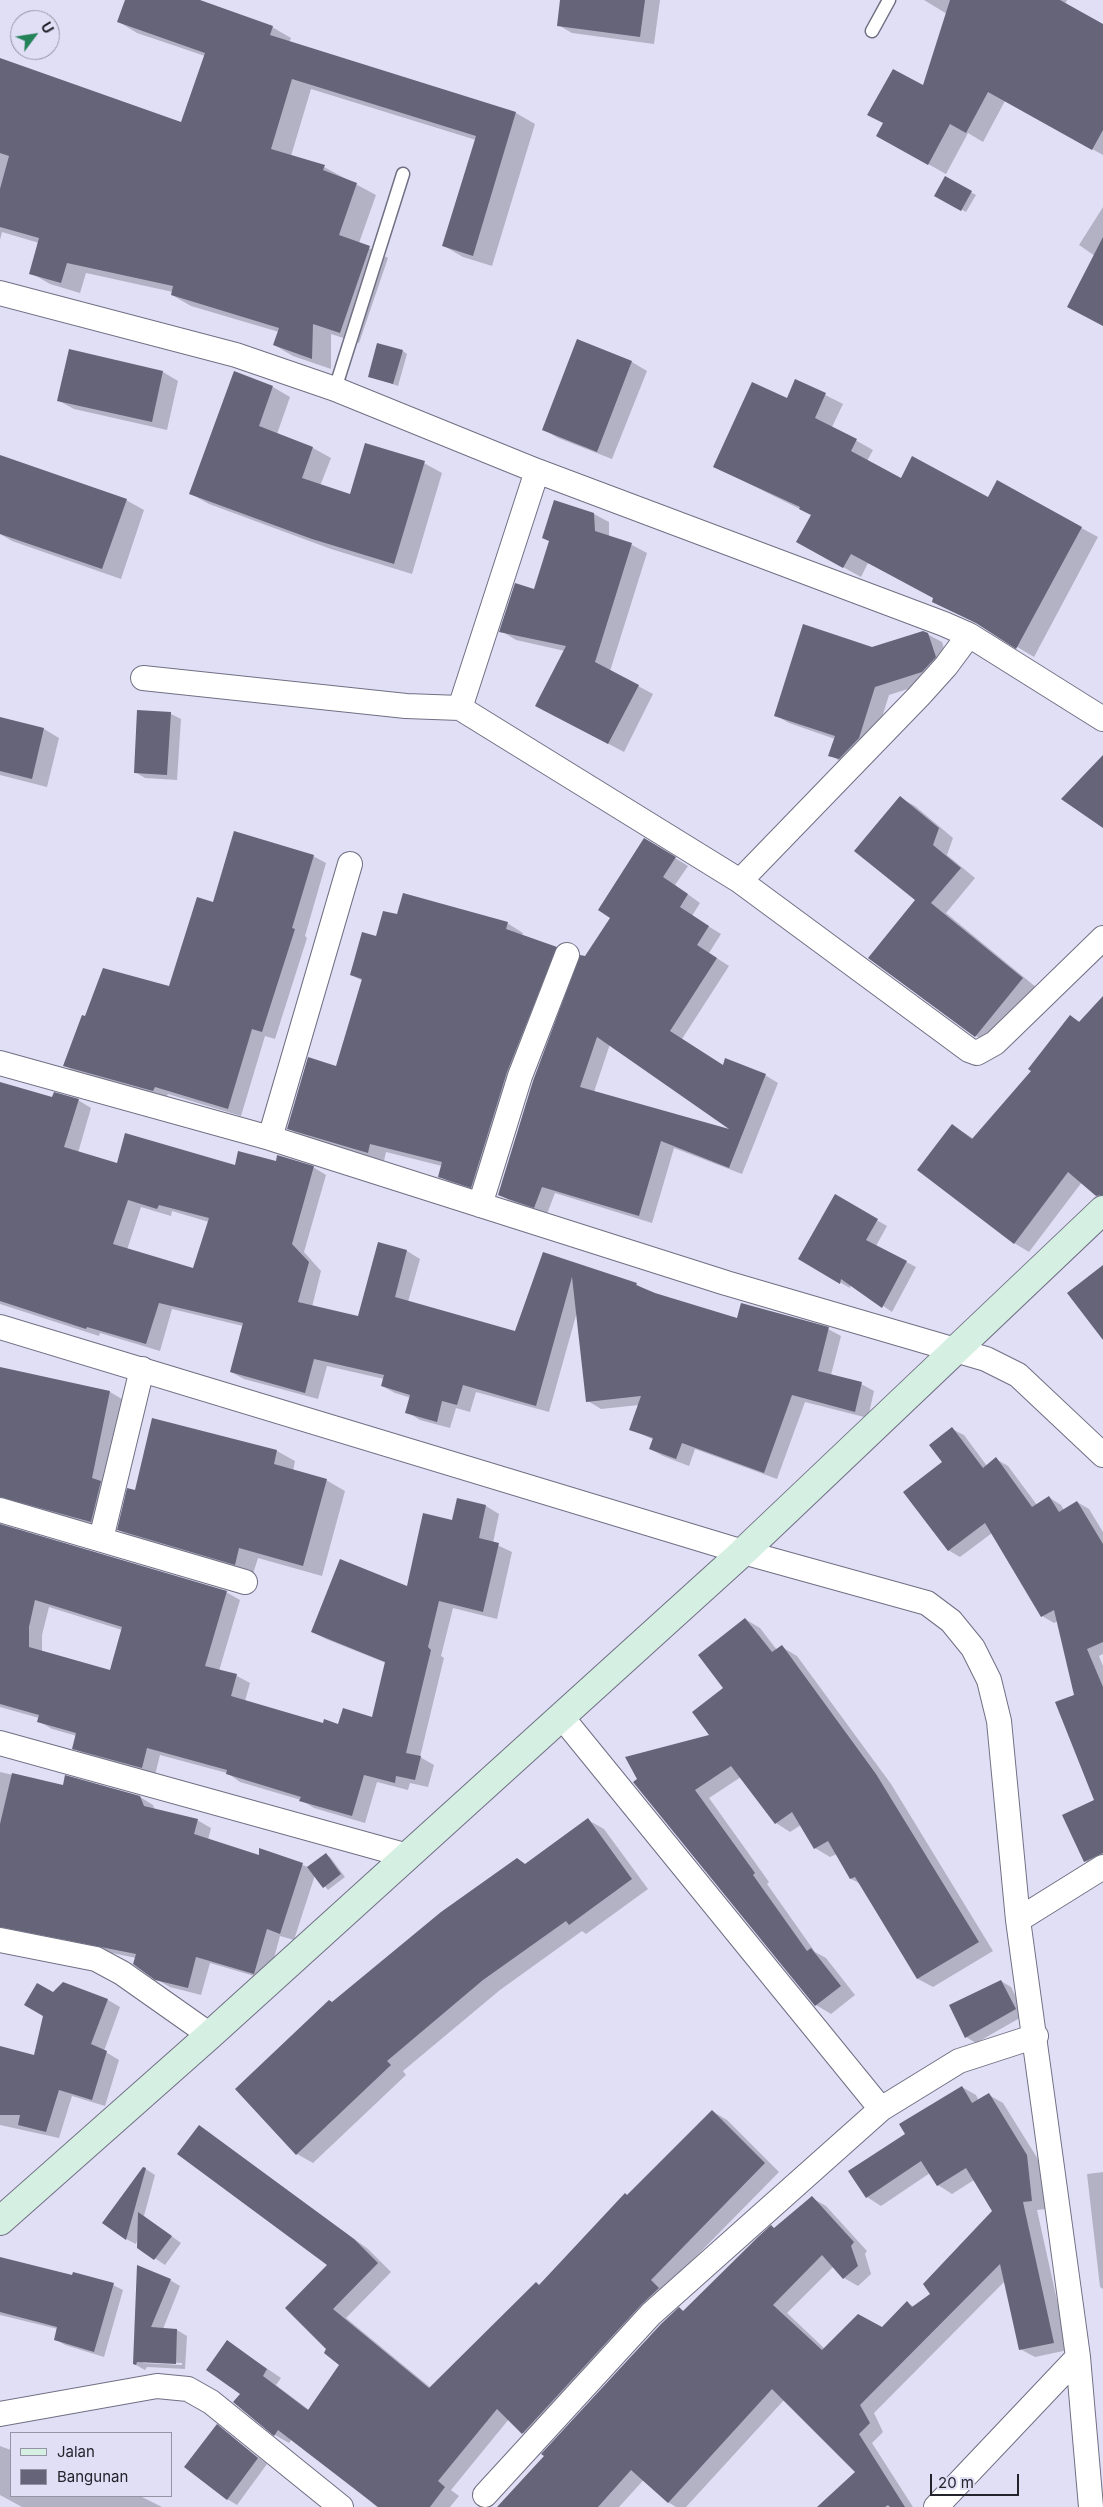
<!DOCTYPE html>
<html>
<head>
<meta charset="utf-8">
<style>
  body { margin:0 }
  #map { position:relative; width:1103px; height:2507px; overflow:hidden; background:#e0dff6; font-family:Inter,sans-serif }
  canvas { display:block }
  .legend { position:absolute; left:10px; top:2432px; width:162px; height:65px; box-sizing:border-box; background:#e0dff6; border:1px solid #9494a5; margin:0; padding:6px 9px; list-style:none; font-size:15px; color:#23232c }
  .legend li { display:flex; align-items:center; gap:10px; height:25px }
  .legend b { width:25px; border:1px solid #9494a5 }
  .north { position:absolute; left:10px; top:10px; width:50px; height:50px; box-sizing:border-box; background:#e0dff6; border:1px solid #9494a5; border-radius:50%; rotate:59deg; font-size:14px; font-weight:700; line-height:20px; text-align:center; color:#23232c }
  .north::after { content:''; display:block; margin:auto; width:18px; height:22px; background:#248259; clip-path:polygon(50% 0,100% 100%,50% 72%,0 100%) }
  .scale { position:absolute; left:930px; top:2474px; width:89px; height:22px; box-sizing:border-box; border:2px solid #23232c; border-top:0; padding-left:6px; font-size:15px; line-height:18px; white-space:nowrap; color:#23232c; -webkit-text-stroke:4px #e0dff6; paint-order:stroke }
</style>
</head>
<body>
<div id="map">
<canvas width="1103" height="2507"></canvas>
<ul class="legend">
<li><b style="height:6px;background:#d5f0e2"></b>Jalan</li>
<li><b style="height:14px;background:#656478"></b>Bangunan</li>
</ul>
<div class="north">U</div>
<div class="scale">20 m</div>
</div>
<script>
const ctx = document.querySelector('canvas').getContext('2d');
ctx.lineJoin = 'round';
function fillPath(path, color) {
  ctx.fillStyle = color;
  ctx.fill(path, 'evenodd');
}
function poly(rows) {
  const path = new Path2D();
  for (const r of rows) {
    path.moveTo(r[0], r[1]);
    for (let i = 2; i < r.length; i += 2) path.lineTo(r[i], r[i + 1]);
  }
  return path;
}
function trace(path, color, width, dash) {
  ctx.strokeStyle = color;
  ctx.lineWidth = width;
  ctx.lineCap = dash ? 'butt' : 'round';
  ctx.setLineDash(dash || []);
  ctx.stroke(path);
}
const shadow = poly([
  [126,0,196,0,272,27,291,38,289,43,516,113,535,124,492,266,463,257,444,246,476,140,311,89,291,156,324,167,376,195,359,243,388,258,359,343,331,334,331,369,293,356,274,345,279,332,191,306,172,295,173,292,86,273,80,293,50,284,31,273,39,243,2,232,0,240,0,60,181,124,205,56,137,33,119,22],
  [561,0,660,0,654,44,572,33,558,25],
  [924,0,1067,0,1065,4,1103,25,1103,155,1005,101,983,142,968,133,946,174,878,136,923,87,947,14],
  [945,178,976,195,966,212,936,195],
  [1103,207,1103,325,1095,256,1079,245],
  [577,341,632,362,647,371,612,459,558,438,543,429],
  [70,351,163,372,178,381,167,430,74,409,59,401],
  [403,351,407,354,398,386,369,376],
  [796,380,843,404,832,427,873,450,867,461,901,479,988,498,997,482,1098,537,1034,657,989,630,933,601,935,598,868,563,861,577,814,551,812,515,715,467,787,400],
  [273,387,290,397,277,434,313,448,331,458,320,486,351,495,424,463,442,473,412,574,331,549,209,504,191,494],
  [0,456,126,500,144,510,121,579,12,541,0,534],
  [594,514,609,522,609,537,632,545,647,553,610,671,653,694,624,752,552,714,565,651,516,640,501,631,535,591,550,542],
  [927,634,942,642,949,665,936,680,889,695,873,746,843,763,830,755,835,739,789,723,775,715,872,648],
  [138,712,171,714,181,719,177,780,145,778,135,772],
  [0,718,44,729,59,738,47,787,0,775],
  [900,798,915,806,953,838,947,855,975,878,946,913,1037,988,991,1045,976,1036,917,900],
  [657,847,688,866,675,885,700,903,692,916,721,934,709,953,729,966,682,1039,724,1066,765,1075,778,1083,742,1174,674,1148,652,1223,555,1193,547,1214,512,1202,499,1194,585,958],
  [610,1044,735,1131,594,1092],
  [313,856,326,863,305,936,307,938,275,1039,265,1036,241,1116,168,1094,166,1098,78,1073,65,1066,85,1017,170,987,213,904],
  [398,916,507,923,523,933,522,936,556,948,572,957,487,1196,455,1186,440,1176,442,1166,386,1152,384,1161,304,1138,288,1128,337,1067,363,981,351,975,377,937],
  [1103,998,1103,1198,1082,1182,1029,1252,1014,1243,952,1125,974,1139,1032,1071,1070,1016,1080,1022],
  [0,1083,53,1099,78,1100,91,1108,78,1153,117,1165,236,1166,276,1163,313,1167,326,1175,304,1252,321,1271,312,1307,359,1317,379,1243,407,1251,420,1259,408,1302,515,1332,544,1253,636,1284,649,1292,738,1319,828,1329,841,1336,831,1375,861,1384,874,1391,868,1418,805,1402,777,1479,695,1449,689,1466,663,1456,650,1449,654,1440,631,1429,639,1405,601,1409,588,1401,577,1312,549,1412,476,1392,470,1412,456,1408,450,1428,420,1420,407,1412,411,1398,395,1393,382,1386,384,1379,327,1366,318,1399,244,1379,231,1372,243,1326,172,1309,160,1351,100,1333,99,1336,0,1304],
  [141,1207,171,1216,172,1211,209,1222,194,1269,127,1250],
  [835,1196,887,1226,876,1246,916,1267,892,1312,851,1284,850,1288,799,1259],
  [0,1368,110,1392,127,1402,108,1531,0,1503],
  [153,1419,277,1451,295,1461,293,1471,326,1480,345,1491,322,1576,258,1558,253,1574,137,1540,119,1530,136,1491],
  [952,1429,964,1435,987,1466,996,1459,1008,1466,1037,1505,1050,1498,1061,1505,1064,1510,1077,1502,1089,1509,1103,1532,1103,1654,1099,1656,1103,1666,1103,1865,1097,1868,1085,1861,1096,1800,1075,1695,1058,1621,1054,1623,1042,1616,992,1533,960,1557,948,1550,944,1462],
  [458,1499,486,1506,499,1514,493,1543,512,1552,497,1619,453,1608,441,1656,444,1658,420,1757,434,1765,428,1787,410,1783,408,1790,377,1782,365,1823,314,1808,301,1800,240,1782,227,1773,160,1755,155,1775,87,1756,74,1748,77,1736,52,1729,38,1721,39,1718,0,1707,0,1524,226,1592,240,1600,219,1671,237,1676,250,1683,245,1701,324,1725,339,1725,373,1719,386,1663,326,1639,313,1632,407,1588,453,1521],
  [49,1607,122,1630,111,1672,42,1652,42,1635],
  [745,1619,760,1628,777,1650,782,1647,797,1656,891,1784,993,1951,933,1987,918,1979,861,1884,851,1879,837,1854,830,1857,815,1848,801,1825,790,1832,776,1823,741,1777,709,1798,769,1882,767,1884,815,1952,826,1958,855,1995,831,2014,816,2005,634,1782,711,1736],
  [0,1772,64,1787,140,1797,153,1805,155,1810,197,1820,211,1828,208,1840,260,1857,260,1850,308,1867,326,1855,330,1857,345,1877,328,1890,315,1875,294,1940,280,1936,268,1980,210,1963,201,1995,170,1987,156,1979,136,1958,17,1933,0,1933],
  [588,1820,604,1829,648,1889,586,1934,582,1931,500,1990,403,2071,406,2075,313,2163,297,2154,333,2003],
  [1001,1981,1011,1987,1025,2015,976,2043,966,2037],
  [53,1993,108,2000,120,2007,104,2051,119,2060,105,2106,72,2096,59,2138,0,2125,0,2047,35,2057],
  [962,2087,976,2095,979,2101,989,2095,1003,2103,1041,2164,1046,2209,1037,2210,1068,2350,1035,2357,1020,2349,1005,2281,874,2413,883,2432,872,2443,913,2507,819,2507,857,2472,784,2400,686,2507,676,2507,668,2502,658,2464,619,2507,500,2507,680,2309,685,2312,772,2227,775,2229,812,2198,826,2206,867,2251,865,2254,871,2274,858,2286,844,2278,834,2266,787,2313,825,2349,882,2329,907,2303,915,2307,931,2294,994,2211,974,2180,952,2194,938,2185,930,2173,881,2206,867,2197,850,2171,907,2134],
  [712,2111,727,2120,779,2172,664,2289,537,2441,523,2433,509,2419,451,2490,459,2496,450,2507,377,2507,323,2461,292,2439,289,2443,275,2435,235,2402,241,2393,228,2342,281,2378,276,2385,309,2410,341,2365,328,2349,329,2265,199,2126,368,2249,391,2272,346,2318,431,2388,540,2286],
  [144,2168,155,2175,144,2216,181,2243,165,2265,138,2247,138,2237,136,2244,126,2239],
  [1103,2172,1103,2289,1100,2287,1087,2174],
  [0,2258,113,2285,123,2290,104,2357,65,2345,55,2339,58,2329,0,2315],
  [170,2280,180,2286,163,2329,177,2330,187,2336,185,2369,147,2367,145,2370,134,2364],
  [143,2361,182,2363,182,2365,143,2363],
  [217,2426,267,2464,237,2505,227,2499],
  [0,2446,11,2450,11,2496,140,2496,162,2507,22,2507,0,2495]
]);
const building = poly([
  [125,0,200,0,273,26,270,35,516,112,473,256,442,246,476,136,292,79,271,149,325,165,323,170,357,183,339,235,370,246,340,333,313,324,312,359,273,345,279,328,171,295,173,286,67,263,61,283,29,274,39,238,0,227,0,189,9,156,0,153,0,58,181,122,205,53,117,22],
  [560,0,645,0,640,37,557,26],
  [950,0,1060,0,1103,24,1103,130,1092,150,988,92,966,133,950,124,928,165,876,136,883,123,867,115,893,69,923,85],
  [945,176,972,191,961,211,934,196],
  [1103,237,1103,326,1067,307],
  [577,339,632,361,597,452,542,430],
  [377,343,403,350,393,384,368,377],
  [69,349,163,371,152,422,57,401],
  [234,371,273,386,259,426,313,447,302,478,350,494,365,443,425,461,394,564,312,539,189,494],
  [795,379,826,393,815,418,857,439,851,451,901,478,912,456,988,497,997,480,1082,527,1016,649,976,623,932,602,933,598,851,554,843,568,796,542,811,515,799,509,800,507,713,467,752,382,787,398],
  [0,455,127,499,102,569,0,534],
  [554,500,594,513,595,531,632,543,595,662,639,685,608,744,535,706,566,646,499,632,515,583,534,589,549,541,542,538],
  [803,624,872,647,923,631,928,633,936,657,922,672,875,687,859,738,839,759,828,756,835,736,774,716],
  [137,710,171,712,167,775,134,773],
  [0,717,44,728,32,779,0,771],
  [1103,755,1103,828,1061,799],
  [900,796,939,828,933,845,961,868,931,903,1023,978,975,1037,868,958,915,900,854,851],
  [234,831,314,855,292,928,295,929,262,1032,252,1029,228,1109,155,1087,153,1091,63,1066,82,1015,85,1016,103,968,169,986,197,897,213,902],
  [644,838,676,857,663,877,688,894,680,907,709,926,697,945,717,958,670,1031,723,1065,725,1058,766,1074,729,1168,661,1141,639,1216,542,1187,534,1208,508,1199,498,1195,533,1081,580,955,585,956,610,918,598,910],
  [597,1037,729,1129,580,1087],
  [403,893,508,922,506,929,557,947,507,1072,471,1188,438,1177,442,1162,370,1144,368,1153,287,1129,308,1057,336,1066,362,979,350,975,362,932,376,936,383,911,397,914],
  [1103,996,1103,1195,1096,1196,1068,1172,1014,1244,917,1170,952,1124,972,1139,1031,1071,1028,1069,1070,1015,1079,1022],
  [0,1082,52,1097,54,1092,79,1099,64,1147,117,1163,125,1133,235,1165,238,1151,276,1161,277,1155,314,1166,292,1244,309,1262,298,1302,358,1316,378,1242,407,1250,395,1297,515,1331,543,1252,637,1283,636,1285,655,1293,737,1318,741,1303,829,1327,818,1371,862,1382,855,1412,792,1395,764,1473,682,1443,676,1459,649,1449,653,1438,629,1430,641,1396,586,1402,572,1277,536,1406,463,1385,457,1405,442,1401,437,1422,405,1413,410,1395,381,1386,384,1375,314,1359,305,1393,230,1372,243,1323,159,1303,146,1344,87,1327,86,1329,0,1301],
  [128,1200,157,1209,159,1205,209,1218,193,1268,113,1244],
  [835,1194,878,1219,866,1240,907,1261,882,1308,841,1279,840,1284,798,1259],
  [1103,1265,1103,1340,1067,1293],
  [0,1367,110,1391,92,1478,101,1481,91,1522,0,1497],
  [152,1418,277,1450,274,1464,327,1479,303,1566,239,1548,235,1565,117,1530,127,1488,135,1490],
  [952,1427,983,1468,996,1457,1032,1507,1049,1496,1059,1512,1077,1501,1103,1544,1103,1642,1087,1649,1103,1687,1103,1853,1084,1862,1062,1815,1094,1800,1055,1702,1074,1695,1054,1610,1041,1617,985,1523,948,1551,903,1492,942,1462,929,1445],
  [457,1498,486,1505,479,1538,499,1543,483,1612,439,1601,428,1647,431,1650,406,1753,421,1756,415,1780,396,1776,395,1783,364,1775,352,1816,299,1801,301,1797,226,1774,227,1770,147,1748,142,1768,72,1749,76,1733,37,1722,39,1715,0,1704,0,1524,227,1591,205,1666,237,1674,231,1696,323,1723,324,1719,338,1724,343,1708,372,1717,385,1662,311,1632,340,1559,407,1586,423,1513,452,1520],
  [35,1600,122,1627,110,1670,29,1647,29,1627],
  [745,1618,772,1652,782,1645,876,1774,979,1942,917,1979,855,1877,850,1879,828,1841,814,1849,792,1812,775,1824,731,1766,695,1790,755,1873,753,1875,807,1951,811,1948,841,1986,815,2006,633,1782,637,1779,625,1757,709,1735,692,1712,723,1688,698,1655],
  [12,1773,63,1785,65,1775,140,1796,144,1806,198,1819,194,1834,259,1855,259,1848,303,1863,280,1934,267,1929,254,1974,196,1957,188,1988,155,1980,133,1964,136,1954,0,1927,0,1824],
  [588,1818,632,1879,569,1925,566,1921,483,1980,387,2061,391,2065,296,2155,235,2089,329,2000,332,2002,441,1912,517,1858,525,1864],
  [326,1853,341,1874,323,1888,307,1867],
  [1001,1980,1016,2009,965,2038,949,2005],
  [63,1982,108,1999,91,2044,107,2051,92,2100,59,2090,46,2132,18,2125,20,2115,0,2115,0,2046,34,2055,43,2016,24,2005,37,1983,53,1992],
  [962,2086,972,2103,989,2093,1027,2155,1032,2201,1023,2202,1054,2343,1019,2350,1000,2264,860,2405,870,2423,859,2434,905,2507,890,2507,888,2505,885,2507,817,2507,855,2472,772,2389,668,2503,631,2470,598,2507,497,2507,544,2456,541,2454,661,2324,679,2307,683,2311,758,2237,771,2225,774,2228,812,2196,854,2242,851,2246,858,2266,843,2279,822,2255,773,2305,822,2350,858,2314,882,2327,907,2301,912,2307,930,2294,923,2284,992,2211,966,2168,937,2186,921,2161,866,2198,848,2171,905,2134,899,2124],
  [712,2110,765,2163,651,2280,659,2288,641,2305,522,2434,497,2409,438,2481,445,2487,430,2507,378,2507,278,2430,274,2436,233,2402,240,2394,206,2370,227,2340,267,2369,263,2376,308,2410,339,2365,324,2353,326,2349,285,2308,327,2265,177,2154,199,2125,354,2239,378,2263,333,2309,429,2388,536,2282,539,2285,625,2193,627,2195],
  [143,2167,146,2168,126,2240,102,2223],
  [138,2212,172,2236,154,2260,137,2248],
  [0,2257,72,2275,73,2272,114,2283,94,2352,54,2340,57,2327,0,2312],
  [137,2265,171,2279,151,2327,177,2329,176,2364,137,2362,136,2365,133,2364],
  [217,2424,258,2458,227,2500,184,2467]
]);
const service = poly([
  [872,31,889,0],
  [335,389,403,174]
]);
const minor = poly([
  [0,293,236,355,335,389,537,471,944,624,969,635,1103,719],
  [969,635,946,666,919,696,740,881,969,1050,977,1053,995,1043,1103,938],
  [143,678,406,706,460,708,537,471],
  [460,708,740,881],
  [0,1063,270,1138,726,1283,986,1359,1018,1375,1103,1455],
  [270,1138,350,864],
  [480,1205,520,1076,567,955],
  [0,1327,743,1552,927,1603,951,1621,973,1648,989,1680,999,1721,1018,1920,1078,2357,1091,2507],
  [0,1510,245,1582],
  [101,1539,142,1369],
  [561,1716,881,2109],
  [0,1743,408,1856],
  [1018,1920,1103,1867],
  [0,1940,96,1959,122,1973,210,2035],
  [0,2414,157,2386,188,2389,211,2402,341,2507],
  [485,2495,651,2314,881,2109,959,2061,1036,2036],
  [936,2507,1078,2357]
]);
const secondary = poly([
  [0,2221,210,2035,743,1552,1103,1210]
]);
fillPath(shadow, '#0003');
fillPath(building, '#656478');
trace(service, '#706f83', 15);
trace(minor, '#706f83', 26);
trace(secondary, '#706f83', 30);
trace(service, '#fff', 12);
trace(minor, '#fff', 24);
trace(secondary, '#d5f0e2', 28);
</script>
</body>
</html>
